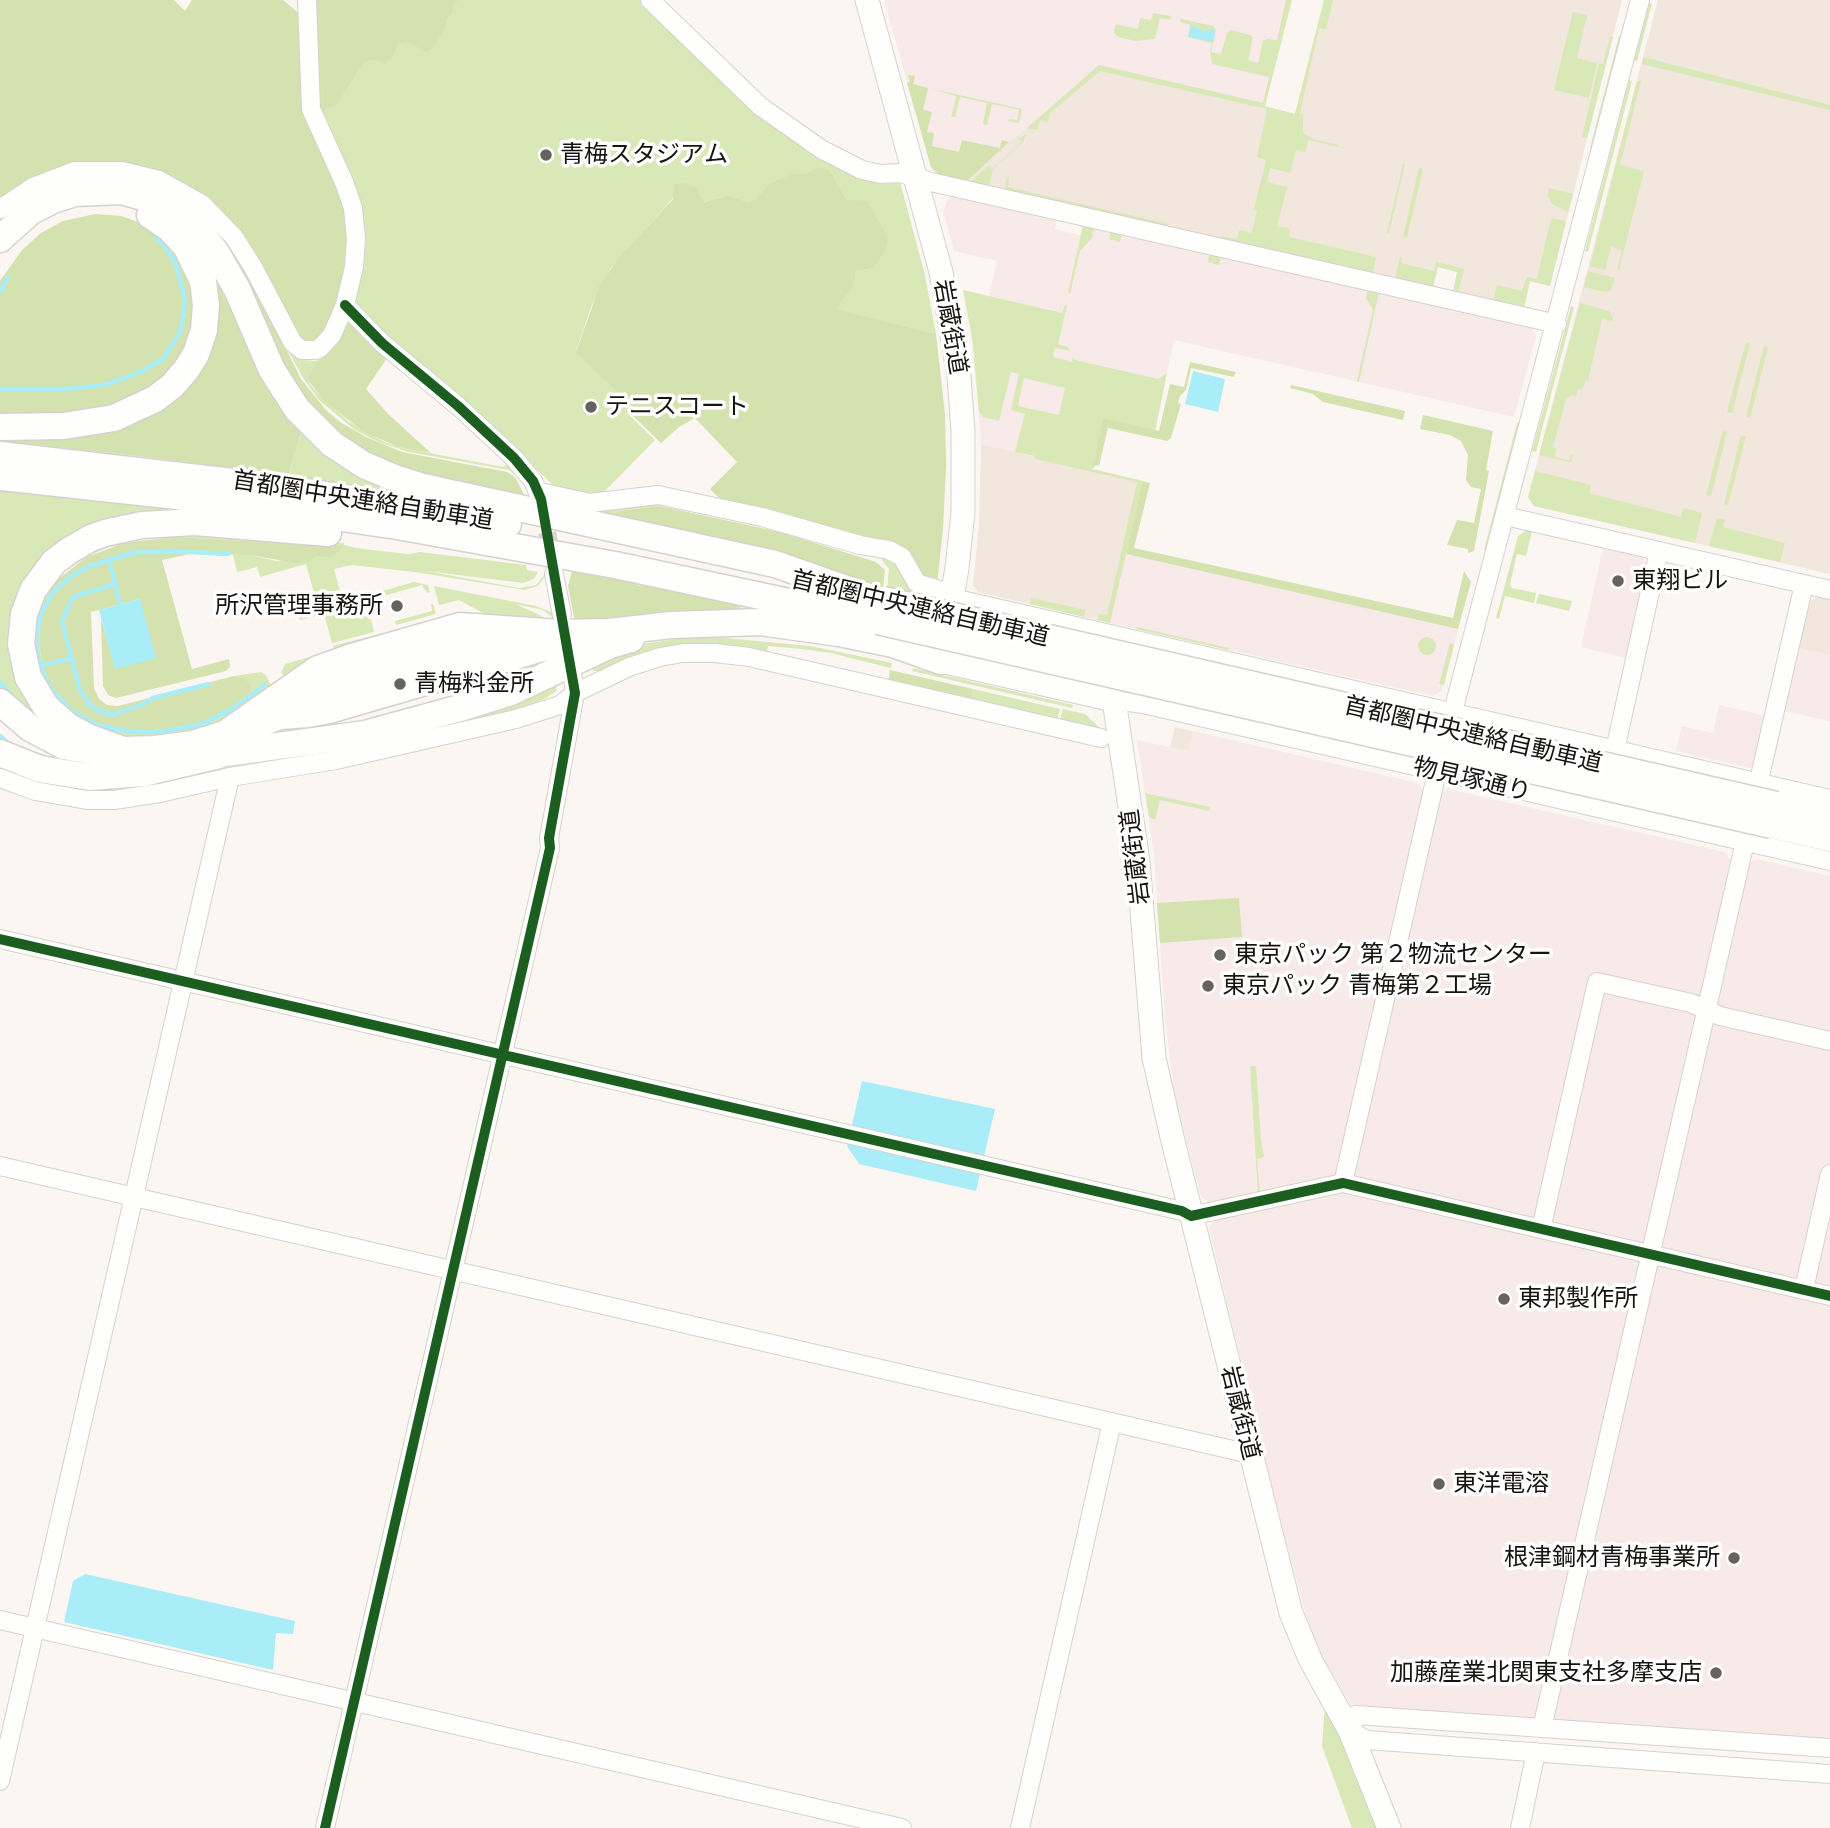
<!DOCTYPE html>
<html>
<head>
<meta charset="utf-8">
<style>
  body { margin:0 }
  canvas { display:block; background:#fbf6f1 }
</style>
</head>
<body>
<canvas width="1830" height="1828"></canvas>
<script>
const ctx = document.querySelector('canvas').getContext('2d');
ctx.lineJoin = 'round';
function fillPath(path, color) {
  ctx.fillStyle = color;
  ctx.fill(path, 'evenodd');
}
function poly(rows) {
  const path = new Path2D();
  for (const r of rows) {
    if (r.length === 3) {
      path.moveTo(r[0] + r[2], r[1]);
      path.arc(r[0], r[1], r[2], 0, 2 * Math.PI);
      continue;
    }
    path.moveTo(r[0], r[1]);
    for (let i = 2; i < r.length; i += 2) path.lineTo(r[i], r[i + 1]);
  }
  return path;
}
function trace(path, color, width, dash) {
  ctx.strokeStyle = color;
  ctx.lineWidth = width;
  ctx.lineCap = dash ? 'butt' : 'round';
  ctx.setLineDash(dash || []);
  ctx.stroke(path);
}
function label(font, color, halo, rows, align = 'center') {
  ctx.font = font + ' Figtree,"Noto Sans JP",sans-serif';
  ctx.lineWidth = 7;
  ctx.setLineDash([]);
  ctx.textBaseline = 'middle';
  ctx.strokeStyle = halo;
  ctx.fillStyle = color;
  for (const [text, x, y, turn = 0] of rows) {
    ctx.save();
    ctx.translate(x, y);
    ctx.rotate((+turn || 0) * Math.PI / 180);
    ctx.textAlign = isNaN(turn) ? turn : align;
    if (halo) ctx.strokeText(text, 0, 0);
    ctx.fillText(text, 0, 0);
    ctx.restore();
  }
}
const built = poly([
  [1324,0,1622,0,1550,286,1530,281,1524,308,1453,292,1457,272,1438,267,1433,287,967,181,1009,142,1099,68,1295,114],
  [1658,0,1830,0,1830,574,1534,506,1528,497],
  [981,444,1143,481,1110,623,978,592,973,585,979,525],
  [1818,596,1830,599,1830,655,1798,648,1809,602],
  [1175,727,1193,731,1188,752,1170,747]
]);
const industrial = poly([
  [884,0,1292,0,1265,106,1099,68,1009,142,967,181,938,174,931,167],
  [950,195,1057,219,1055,229,1080,235,1083,225,1531,327,1536,336,1514,417,1174,340,1155,431,1103,419,1092,469,981,444,976,377,1063,314,989,297,997,261,954,251,943,210],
  [1603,548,1642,556,1648,565,1627,658,1581,647],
  [1126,554,1458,629,1442,691,1433,696,1110,623],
  [1798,648,1830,655,1830,721,1784,711],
  [1719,705,1766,716,1755,765,1750,768,1676,751,1682,726,1713,733],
  [1193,731,1418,783,1424,792,1440,795,1448,789,1725,852,1732,862,1748,865,1756,859,1830,876,1830,1740,1351,1705,1327,1664,1309,1626,1274,1495,1209,1228,1215,1219,1211,1203,1201,1197,1175,1096,1165,1019,1154,854,1137,740,1188,751]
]);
const green = poly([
  [448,0,643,0,750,105,900,182,925,275,936,334,835,309,854,286,856,271,874,268,885,252,847,200,830,170,806,174,794,173,770,183,755,199,747,202,729,195,703,202,673,198,610,269,591,307,576,351,635,410,630,416,655,440,601,495,592,496,556,488,499,433,387,337,352,301,319,108,363,47],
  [1286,0,1292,0,1265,106,1295,114,1324,0,1333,0,1326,29,1319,28,1300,113,1303,114,1303,133,1313,139,1339,145,1339,147,1308,140,1305,152,1296,150,1290,173,1270,168,1267,182,1287,187,1277,226,1290,229,1289,237,1376,257,1373,273,1220,239,1221,236,1237,239,1239,230,1252,233,1257,211,1254,209,1266,160,1257,157,1267,109,1100,71,1050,113,1048,122,1040,120,1037,130,1027,128,1099,65,1263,103,1269,77,1212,64,1210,52,1212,43,1188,37,1190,25,1180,22,1181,19,1213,26,1216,30,1211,52,1221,54,1227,33,1231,30,1250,35,1253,38,1248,60,1258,63,1263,41,1267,39,1277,40],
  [1649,3,1652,4,1637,61,1634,61],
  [1573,12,1587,15,1577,58,1597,63,1589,98,1554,90],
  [1153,13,1171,16,1170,20,1160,18,1155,39,1135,41,1118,37,1114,33,1116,24,1138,29,1140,18,1151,20],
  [1619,36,1621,37,1592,149,1590,148],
  [1610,37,1613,37,1587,138,1582,137,1599,64,1603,64],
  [1643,57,1830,105,1830,110,1642,64],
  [1629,80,1632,81,1588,252,1585,251],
  [1637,81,1641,81,1620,165,1644,171,1619,270,1617,270,1622,250,1611,247,1605,270,1590,266],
  [928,88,1022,109,1019,123,1008,121,1009,119,1017,120,1019,110,992,104,987,125,983,124,987,103,960,97,955,117,951,117,956,96],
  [1026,134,1023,142,993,169,989,186,971,182,988,166,992,169,1022,142,1019,139],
  [1403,164,1405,165,1389,233,1387,233],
  [1419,168,1423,169,1407,237,1403,237],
  [87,176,130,178,162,188,197,208,215,225,232,244,248,269,245,270,249,277,245,280,298,388,320,415,338,431,372,455,435,477,530,497,521,478,509,470,409,452,381,443,355,430,319,400,303,378,289,352,303,360,316,361,321,358,307,379,313,388,349,422,384,442,398,447,503,467,510,462,524,479,533,498,591,510,652,502,660,506,618,511,611,520,439,481,399,469,368,456,333,432,304,402,282,366,233,260,216,235,183,205,168,195,137,184,104,180,86,181,62,186,38,196,0,224,0,217,26,197,51,184],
  [1007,177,1009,177,1008,187,1168,224,1167,226,1004,189],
  [1549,188,1573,194,1568,212,1552,204,1548,196],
  [1551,218,1566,221,1550,286,1530,281,1524,308,1493,301,1497,285,1522,291,1527,277,1537,279],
  [1083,225,1094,228,1092,238,1080,251,1070,294,1068,293],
  [1111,231,1221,256,1219,265,1208,262,1209,255,1122,235,1120,242,1109,239],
  [1400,257,1402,257,1401,263,1434,271,1436,262,1464,269,1458,293,1453,292,1457,272,1438,267,1433,287,1395,279],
  [1588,271,1615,278,1611,290,1606,292,1584,287],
  [963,290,1062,313,1065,305,1067,306,1058,344,1068,347,1070,351,1055,348,1053,357,1072,362,1073,357,1075,360,1158,379,1167,373,1155,431,1103,419,1092,469,1143,481,1110,623,1098,620,1099,614,1107,615,1137,482,1035,459,1035,456,1015,452,1025,414,1011,410,1019,374,1011,372,999,421,983,417,979,412,972,338],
  [1024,378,1065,388,1059,415,1018,406],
  [1368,290,1379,292,1359,382,1357,381,1373,310,1366,298],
  [1580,303,1609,311,1613,318,1612,321,1602,319,1588,381,1585,381,1582,390,1578,389,1576,396,1571,395,1566,399,1553,447,1556,448,1555,457,1569,461,1571,455,1573,455,1572,461,1569,462,1539,455],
  [1571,306,1574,307,1536,452,1532,451],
  [1746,342,1750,343,1732,413,1727,412],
  [1764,346,1768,347,1750,418,1746,417],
  [1517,423,1521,423,1487,550,1484,550],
  [303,426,451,502,288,476],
  [1723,430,1727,431,1711,496,1706,495],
  [1741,435,1746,436,1728,505,1724,504],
  [1535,471,1591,485,1589,493,1655,510,1681,517,1683,508,1702,513,1695,543,1534,506,1528,497],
  [0,490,237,516,91,531,15,625,72,737,14,704,0,688],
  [1717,518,1725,519,1723,527,1785,543,1780,562,1709,546],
  [1527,530,1532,531,1526,556,1517,554,1510,584,1512,588,1536,593,1534,603,1505,596,1499,619,1496,618,1518,536],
  [163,533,344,543,344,545,356,548,390,552,409,554,420,552,526,565,527,570,538,572,534,579,523,583,426,571,519,588,536,585,546,573,546,575,538,586,525,590,415,572,352,565,334,569,343,602,414,582,428,585,430,592,427,593,422,585,366,601,374,632,332,643,324,614,300,620,298,613,318,607,306,564,260,577,257,567,237,572,233,555,250,555,276,561,315,556,343,545,315,542,267,542,174,537,149,538,110,546,87,557,64,572,48,592,41,605,39,644,45,680,83,719,119,731,146,732,150,735,173,733,244,698,251,691,244,678,234,676,261,672,266,675,271,685,270,689,221,721,183,733,164,736,122,736,85,725,47,691,32,649,38,603,62,569,98,547],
  [814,538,887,556,935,596,934,599,887,589,889,569,881,559],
  [434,586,536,606,551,612,555,620,543,610,515,604,538,614,546,619,492,618,459,600,439,605],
  [1539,594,1572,601,1569,611,1536,603],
  [1031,598,1085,610,1084,617,1030,604],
  [431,604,433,604,436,614,396,625,395,621,432,611],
  [1137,627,1229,648,1228,650,1136,629],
  [383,633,386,643,286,676,281,673,285,664,334,650,333,646],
  [715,637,810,646,892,663,891,668,831,653,802,649,768,646,766,655,693,643,654,649,599,671,594,671,587,665,634,645,677,639],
  [1427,646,9],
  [1450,643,1454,645,1444,685,1439,684],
  [913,668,1073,705,1072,708,912,671],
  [557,684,556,691,546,698,525,707,495,715,406,732,325,752,246,764,246,761],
  [973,689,1060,709,1056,723,941,697,942,691,971,697],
  [1063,709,1085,714,1102,730,1059,724],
  [1145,793,1210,807,1209,811,1160,800,1155,819,1152,819,1149,816],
  [1250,1066,1256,1066,1261,1140,1264,1157,1257,1159,1260,1193,1258,1193],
  [1325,1705,1335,1723,1378,1828,1352,1828,1322,1746]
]);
const forest = poly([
  [0,0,174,0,185,11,192,0,283,0,301,15,304,104,345,207,350,248,335,313,323,337,314,341,305,341,298,337,255,255,123,164,0,202],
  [312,0,458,0,452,6,453,13,446,19,445,30,436,39,437,42,432,48,426,52,406,41,397,44,394,55,386,63,372,60,363,62,338,103,324,110,319,108],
  [908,75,915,76,913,84,928,88,923,110,932,112,927,132,934,133,932,146,959,152,962,140,1000,148,1002,140,1009,142,967,181,938,174,931,167,907,83,910,82],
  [818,168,830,170,847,200,867,201,888,238,885,252,874,268,856,271,854,286,836,309,936,334,945,414,946,466,943,529,937,584,925,580,910,557,723,502,710,489,737,462,695,418,679,427,661,443,631,414,635,410,576,352,600,285,617,260,673,199,674,184,684,183,695,187,704,202,729,195,747,202,755,199,770,183,794,173,806,174],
  [95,214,121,216,144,224,152,228,181,257,195,297,188,346,165,377,129,400,85,413,0,416,0,281,22,250,41,233,63,221],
  [189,230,303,426,288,476,146,457,0,441,0,434,66,433,196,368],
  [250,276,301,379,325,409,340,422,366,437,402,452,507,472,515,477,525,496,412,470,372,454,345,438,307,401,290,375,245,279],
  [346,322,351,323,387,358,366,389,388,414,431,453,398,447,362,431,324,400,307,379,315,365,330,349],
  [1190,362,1236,372,1234,377,1191,368,1186,390,1180,396,1178,403,1181,404,1171,438,1167,441,1108,428,1099,466,1096,465,1092,469,1103,418,1159,431,1170,384,1184,387],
  [1291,385,1405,411,1403,420,1323,402,1313,394,1290,388],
  [1423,415,1493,431,1486,470,1489,471,1474,551,1468,553,1468,549,1447,545,1457,520,1474,523,1481,489,1471,487,1466,480,1468,455,1461,441,1450,435,1420,429],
  [1143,481,1150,483,1134,548,1453,618,1464,571,1471,582,1458,629,1126,554],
  [660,506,780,532,876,562,885,570,883,588,827,570,611,520,618,511],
  [174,537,267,542,276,538,343,545,341,550,331,557,315,556,310,561,296,563,250,555,190,554,162,560,192,669,229,659,230,667,226,671,116,698,108,695,103,686,101,618,115,668,140,599,91,612,94,688,99,699,107,705,118,706,234,676,244,678,250,684,251,691,232,712,194,729,150,735,146,732,119,731,89,722,64,704,45,680,39,644,41,605,58,579,87,557,123,543],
  [572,571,629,581,640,586,645,584,712,598,718,602,729,602,742,608,758,607,769,610,575,622,568,586],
  [890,670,973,689,971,698,943,691,941,697,888,683],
  [1239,898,1242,937,1160,943,1157,903]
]);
const water = poly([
  [1191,25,1205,32,1209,29,1215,31,1213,42,1189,37],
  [1193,371,1225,379,1218,412,1185,404],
  [140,599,156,658,115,669,99,610],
  [862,1081,995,1109,976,1191,859,1164,847,1146],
  [85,1574,295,1621,293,1634,276,1633,273,1670,64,1622,73,1581]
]);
const stream = poly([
  [0,292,8,277],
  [0,389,68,389,104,385,138,373,163,359,181,330,185,300,176,264,164,245,156,238],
  [228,554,172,551,136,552,90,566,73,575,54,591,41,613,36,643,40,666,50,688,73,712,97,725,131,732,165,731,202,724,232,709,265,685],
  [109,559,120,604],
  [115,584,73,597,62,621,80,691,90,705,97,710,112,715,143,704,153,698,209,684],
  [40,666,71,658],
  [0,682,12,696],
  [0,736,9,744]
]);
const minorTunnel = poly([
  [543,506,552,562]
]);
const minor = poly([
  [650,0,760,106,821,149,862,170,881,174,900,173,931,182,1557,324],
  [0,209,33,187,75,171,122,171,159,180,202,204,234,237,253,267,293,343,302,350,316,350,320,348,332,335,345,305,354,267,356,239,353,208,344,182,311,109,307,0],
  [345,305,382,343,458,406,514,458,533,481,541,499],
  [540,492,590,503,658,495,762,517,860,545,889,550,902,557,917,583,953,594],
  [1505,516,1830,590],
  [554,574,562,615],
  [953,598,1830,799],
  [1114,700,1143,704,1830,861],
  [1615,750,1659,551],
  [0,778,35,791,87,800,114,800,160,793,230,777,336,760,516,719,560,705,575,693,629,667,660,657,683,653,715,653,749,657,1101,738],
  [0,939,1182,1211,1191,1216,1343,1183,1830,1296],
  [0,1166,1250,1454],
  [1343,1183,1437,772,1640,0],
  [1541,1229,1597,982,1691,1003,1720,1016,1830,1041],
  [1804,1289,1830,1174],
  [0,1620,902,1828],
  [1542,1728,1804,584],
  [1830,1748,1356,1715,1350,1731,1367,1740,1830,1774],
  [0,1781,230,777],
  [325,1828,550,848,549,838,575,693,573,678],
  [1020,1828,1112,1422],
  [1520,1828,1536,1752]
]);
const major = poly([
  [867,0,941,272,959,376,963,432,963,512,957,568,941,661,1114,700,1138,861,1154,1058,1172,1137,1291,1613,1311,1661,1350,1731,1389,1828]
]);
const highway = poly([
  [0,239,30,212,53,200,75,193,121,191,154,200,184,217,202,234,217,254,237,289,272,370,297,409,332,444,364,465,392,477,423,487,775,564,869,597],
  [0,427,64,426,114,418,155,399,172,386,186,370,196,354,204,330,206,305,203,281,186,246,169,228,150,215],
  [0,455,276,487,508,524],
  [0,477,232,502,397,526,615,565,878,621],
  [0,702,30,728,64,746,92,751,155,749,193,744,225,734,239,732,280,716,308,714,329,710,573,639],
  [283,704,335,685,511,636],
  [225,734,318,669,352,657,460,626,560,633,609,632,671,625,760,622,839,633,893,644,941,661],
  [126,751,90,738,69,727,46,707,28,677,21,644,24,614,33,590,54,562,70,550,91,538,105,533,142,525,195,522,328,533],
  [0,753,40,769,90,777,143,773,219,755],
  [226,753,365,734,460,708,511,692,610,645,631,639],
  [1776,805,1830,817],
  [1772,825,1830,838]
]);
const highwayBridge = poly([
  [883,600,1776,805],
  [878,621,1772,825]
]);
const cycleway = poly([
  [0,939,1182,1211,1191,1216,1343,1183,1830,1296],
  [325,1828,550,848,549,838,575,693,541,499,533,481,514,458,458,406,382,343,345,305]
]);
const markers = [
  [546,155,7,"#66625f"],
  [591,407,7,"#66625f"],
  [1618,581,7,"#66625f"],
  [397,606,7,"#66625f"],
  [400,684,7,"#66625f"],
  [1220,955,7,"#66625f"],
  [1208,986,7,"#66625f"],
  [1504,1299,7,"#66625f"],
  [1439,1484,7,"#66625f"],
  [1734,1558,7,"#66625f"],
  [1716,1673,7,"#66625f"]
];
const poiNames = [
  ["青梅スタジアム",560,155],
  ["テニスコート",605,407],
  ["東翔ビル",1632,581],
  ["所沢管理事務所",383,606,"right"],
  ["青梅料金所",414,684],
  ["東京パック 第２物流センター",1234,955],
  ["東京パック 青梅第２工場",1222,986],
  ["東邦製作所",1518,1299],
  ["東洋電溶",1453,1484],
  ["根津鋼材青梅事業所",1720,1558,"right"],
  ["加藤産業北関東支社多摩支店",1702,1673,"right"]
];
const streetNames = [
  ["岩蔵街道",950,327,80],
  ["首都圏中央連絡自動車道",363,501,9],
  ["首都圏中央連絡自動車道",920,609,13],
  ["首都圏中央連絡自動車道",1473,735,13],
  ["物見塚通り",1472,780,13],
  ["岩蔵街道",1136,857,-97],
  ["岩蔵街道",1240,1413,76]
];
fillPath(built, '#f1e7dc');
fillPath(industrial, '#f8eae9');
fillPath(green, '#d9e8b7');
fillPath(forest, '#d3e2af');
fillPath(water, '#a8edf7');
trace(stream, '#a8edf7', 4.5);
trace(minorTunnel, '#d9d4cf', 18, [18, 9]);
trace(minor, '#d5d2ce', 20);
trace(major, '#d5d2ce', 25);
trace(highway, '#d5d2ce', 29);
trace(minor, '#fefefd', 18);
trace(major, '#fefefd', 23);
trace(highway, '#fefefd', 26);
trace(highwayBridge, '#d5d2ce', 29, []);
trace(highwayBridge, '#fefefd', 26);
trace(cycleway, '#1b5e20', 10);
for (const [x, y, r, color] of markers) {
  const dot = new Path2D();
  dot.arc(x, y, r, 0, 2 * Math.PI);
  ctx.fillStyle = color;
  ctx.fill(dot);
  trace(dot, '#fff', 2.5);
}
label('24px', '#161310', '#fff', poiNames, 'left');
label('24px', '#161310', '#fff', streetNames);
</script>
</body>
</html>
